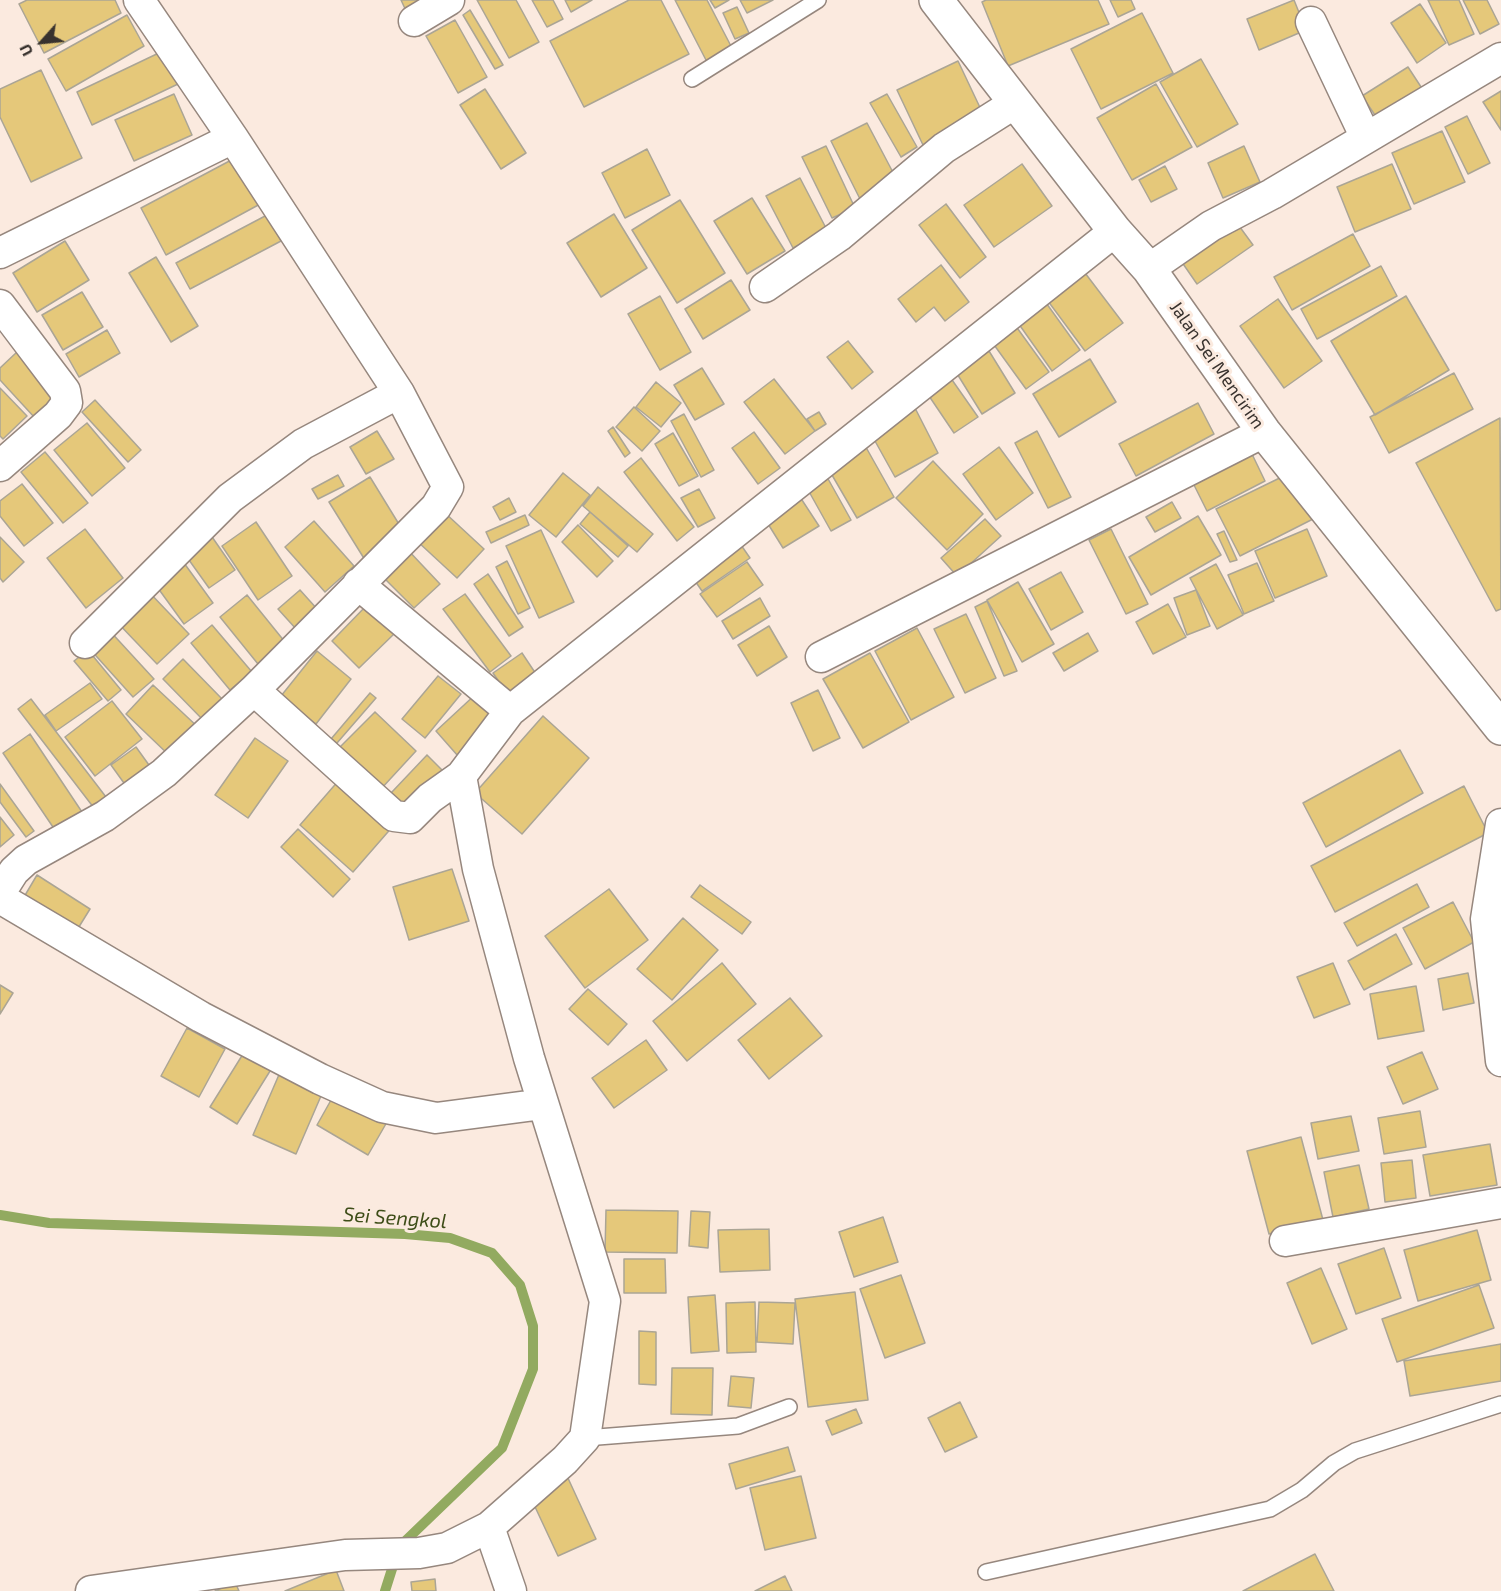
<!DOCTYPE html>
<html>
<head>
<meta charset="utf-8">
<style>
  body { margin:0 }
  #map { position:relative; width:1501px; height:1591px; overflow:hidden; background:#fbeadf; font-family:"Exo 2",sans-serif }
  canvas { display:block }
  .north { position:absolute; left:12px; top:12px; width:60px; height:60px; -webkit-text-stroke:4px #fbeadf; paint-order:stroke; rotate:243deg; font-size:16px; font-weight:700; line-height:24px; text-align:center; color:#38322e }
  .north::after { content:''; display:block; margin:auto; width:21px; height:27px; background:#38322e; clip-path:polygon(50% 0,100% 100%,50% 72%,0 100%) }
</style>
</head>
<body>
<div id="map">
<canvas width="1501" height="1591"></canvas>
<div class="north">U</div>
</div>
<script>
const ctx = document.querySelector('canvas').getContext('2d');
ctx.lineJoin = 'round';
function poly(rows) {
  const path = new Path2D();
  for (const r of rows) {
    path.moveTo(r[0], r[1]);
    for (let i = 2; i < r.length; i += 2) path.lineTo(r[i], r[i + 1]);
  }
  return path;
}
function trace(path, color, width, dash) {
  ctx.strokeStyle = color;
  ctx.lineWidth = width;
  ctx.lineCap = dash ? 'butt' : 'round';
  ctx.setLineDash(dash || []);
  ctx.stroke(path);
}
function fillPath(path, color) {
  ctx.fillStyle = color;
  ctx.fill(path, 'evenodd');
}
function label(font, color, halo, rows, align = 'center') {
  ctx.font = font + ' "Exo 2",sans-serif';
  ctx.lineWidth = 6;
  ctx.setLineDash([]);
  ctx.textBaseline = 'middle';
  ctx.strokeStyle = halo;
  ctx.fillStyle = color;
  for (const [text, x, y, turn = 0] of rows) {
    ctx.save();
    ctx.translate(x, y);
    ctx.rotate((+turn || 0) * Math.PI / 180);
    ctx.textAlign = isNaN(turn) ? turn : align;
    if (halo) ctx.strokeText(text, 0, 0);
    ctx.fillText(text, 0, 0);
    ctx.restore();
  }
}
const stream = poly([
  [0,1215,49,1223,405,1234,450,1238,492,1253,520,1285,533,1326,533,1369,502,1448,399,1547,385,1591]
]);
const building = poly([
  [27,0,115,0,121,13,44,53,19,4,27,0],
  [401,0,430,0,407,13,401,0],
  [477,0,516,0,539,42,509,58,477,0],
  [532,0,553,0,563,19,547,27,532,0],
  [565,0,592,0,571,12,565,0],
  [629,0,661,0,689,54,584,107,550,41,629,0],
  [675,0,707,0,732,48,707,62,675,0],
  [710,0,729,0,715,8,710,0],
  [740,0,773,0,747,13,740,0],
  [986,0,1098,0,1109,24,1008,66,982,2,986,0],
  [1110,0,1131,0,1135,9,1118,17,1110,0],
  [1294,0,1306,30,1259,50,1247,19,1294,0],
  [1428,0,1459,0,1474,34,1449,45,1428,0],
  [1463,0,1487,0,1499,24,1480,34,1463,0],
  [1420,4,1446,43,1417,63,1391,23,1420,4],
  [737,7,749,33,735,39,723,13,737,7],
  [470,10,503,65,495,69,463,15,470,10],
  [1142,13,1173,73,1101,109,1071,49,1142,13],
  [127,15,144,46,66,91,48,59,127,15],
  [455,20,487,77,458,93,426,36,455,20],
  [163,51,178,84,92,125,77,92,163,51],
  [1201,59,1238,124,1197,147,1160,82,1201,59],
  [958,61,984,116,923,145,897,90,958,61],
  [1408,67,1425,93,1379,121,1362,96,1408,67],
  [41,70,82,158,31,182,0,117,0,89,41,70],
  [1156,84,1192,147,1132,180,1097,118,1156,84],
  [485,89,526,153,501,169,460,105,485,89],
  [1501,91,1501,130,1483,102,1501,91],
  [174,94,192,135,134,161,115,120,174,94],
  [887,94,917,147,901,157,870,103,887,94],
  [1467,116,1490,163,1468,174,1445,127,1467,116],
  [867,123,897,180,860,199,831,141,867,123],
  [1442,131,1465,182,1414,204,1392,153,1442,131],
  [826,146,855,208,832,218,802,157,826,146],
  [1244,146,1260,182,1223,198,1208,163,1244,146],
  [647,149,670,195,625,218,602,173,647,149],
  [237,157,262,203,166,255,141,208,237,157],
  [1022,164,1052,206,994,247,964,205,1022,164],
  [1392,164,1411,209,1355,232,1337,187,1392,164],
  [1165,166,1177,189,1151,202,1139,180,1165,166],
  [800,178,827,230,793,248,766,196,800,178],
  [752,198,785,251,747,274,714,221,752,198],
  [680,200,725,273,677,303,632,230,680,200],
  [946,204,986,257,960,278,919,225,946,204],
  [614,214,647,268,601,297,567,243,614,214],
  [267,215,281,241,190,289,176,263,267,215],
  [1234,219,1253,245,1197,284,1179,258,1234,219],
  [1353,234,1370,266,1292,310,1274,277,1353,234],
  [65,241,89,280,37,312,13,273,65,241],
  [156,257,198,326,171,342,129,273,156,257],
  [941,265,969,302,945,321,934,307,916,322,898,299,941,265],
  [1079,265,1123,323,1085,351,1042,293,1079,265],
  [1381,266,1397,296,1317,339,1301,309,1381,266],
  [731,280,750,310,703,339,685,309,731,280],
  [82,292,103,327,63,350,42,315,82,292],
  [660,296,691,352,660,370,628,314,660,296],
  [1406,296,1449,370,1375,415,1331,341,1406,296],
  [1278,299,1322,361,1284,388,1240,326,1278,299],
  [1044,300,1080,350,1052,371,1016,320,1044,300],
  [1015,325,1049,372,1026,389,992,342,1015,325],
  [107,330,120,353,79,377,66,354,107,330],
  [848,341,873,372,852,389,827,357,848,341],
  [18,351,59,395,35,418,0,380,0,368,18,351],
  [989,351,1015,393,982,414,956,372,989,351],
  [1090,359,1116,402,1059,437,1033,394,1090,359],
  [702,368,724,404,695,420,674,385,702,368],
  [1454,373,1473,409,1389,453,1370,417,1454,373],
  [950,377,978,417,954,433,927,393,950,377],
  [774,379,815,431,785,454,744,402,774,379],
  [656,382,681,403,661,427,636,407,656,382],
  [0,388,27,416,3,439,0,436,0,388],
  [95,400,141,450,128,462,82,412,95,400],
  [1198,403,1214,434,1136,476,1119,444,1198,403],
  [634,407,660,431,642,451,616,427,634,407],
  [915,408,938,453,895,477,870,432,915,408],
  [819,412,826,424,815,431,807,419,819,412],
  [684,414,714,470,701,477,671,421,684,414],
  [1500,418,1501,609,1496,611,1416,463,1500,418],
  [87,423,125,468,92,496,54,450,87,423],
  [613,427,630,453,625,457,608,431,613,427],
  [377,431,394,459,366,474,350,447,377,431],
  [1037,431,1071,497,1048,508,1015,443,1037,431],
  [754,432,780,468,758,484,732,448,754,432],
  [673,433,698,476,679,486,655,444,673,433],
  [863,442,894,497,857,518,825,463,863,442],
  [999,447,1033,493,996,520,963,474,999,447],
  [45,452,88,503,63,523,21,472,45,452],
  [1251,452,1265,481,1207,511,1192,481,1251,452],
  [641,458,694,527,677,541,624,472,641,458],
  [933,461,983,514,947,550,896,498,933,461],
  [1292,472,1315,518,1240,556,1216,509,1292,472],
  [563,473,590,495,556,537,529,515,563,473],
  [338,475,344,486,318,499,312,489,338,475],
  [370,477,405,534,365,560,329,502,370,477],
  [827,477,851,520,831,531,807,488,827,477],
  [22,484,53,523,24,546,0,516,0,501,22,484],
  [598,487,653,534,637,552,583,506,598,487],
  [699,489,715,518,698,527,681,498,699,489],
  [800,497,819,526,783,548,765,519,800,497],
  [509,498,516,512,500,520,493,507,509,498],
  [1172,502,1181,518,1155,532,1146,517,1172,502],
  [444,512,484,549,457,578,417,541,444,512],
  [590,512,628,546,618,557,580,524,590,512],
  [525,515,529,525,491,543,486,532,525,515],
  [1198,516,1221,555,1151,595,1129,557,1198,516],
  [985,519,1001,536,957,576,941,558,985,519],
  [314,521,354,566,325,592,285,547,314,521],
  [256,522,292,576,258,600,222,546,256,522],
  [578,525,613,561,597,577,562,542,578,525],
  [85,529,123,578,86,608,47,558,85,529],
  [1111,529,1148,604,1126,614,1089,540,1111,529],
  [1307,529,1327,576,1275,598,1255,551,1307,529],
  [541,530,574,602,539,618,506,546,541,530],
  [1224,531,1237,560,1230,562,1217,534,1224,531],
  [210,534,235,570,209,588,184,553,210,534],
  [0,537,24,562,3,582,0,578,0,537],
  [741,545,750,558,702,591,693,578,741,545],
  [406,548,440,584,414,608,379,573,406,548],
  [507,561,530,608,518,614,496,567,507,561],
  [747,562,763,585,717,617,700,594,747,562],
  [184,563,213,603,184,624,155,584,184,563],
  [1257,563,1274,601,1244,614,1228,575,1257,563],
  [1216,564,1243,615,1217,629,1190,578,1216,564],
  [1061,572,1083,612,1051,630,1029,589,1061,572],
  [488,574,523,627,509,636,474,584,488,574],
  [1018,582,1054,644,1022,662,987,600,1018,582],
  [147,590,189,634,157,664,115,620,147,590],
  [300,590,318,610,297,630,278,609,300,590],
  [1196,590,1210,626,1187,635,1174,598,1196,590],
  [465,594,511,656,490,672,443,609,465,594],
  [247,595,285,642,258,664,220,617,247,595],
  [760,598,770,616,733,639,722,621,760,598],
  [987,601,1017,671,1004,676,975,607,987,601],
  [1168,604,1186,637,1153,654,1136,622,1168,604],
  [367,605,395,633,359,668,332,641,367,605],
  [966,614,996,678,965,693,934,629,966,614],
  [212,625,252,672,230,690,191,643,212,625],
  [769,626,787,657,757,676,738,645,769,626],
  [917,628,954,697,911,720,875,651,917,628],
  [108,629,154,679,133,697,88,647,108,629],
  [1088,633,1098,651,1064,671,1053,653,1088,633],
  [88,650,121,690,108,701,74,661,88,650],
  [317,651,351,679,316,724,281,696,317,651],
  [522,653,538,677,509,696,493,673,522,653],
  [870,653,909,722,863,748,823,679,870,653],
  [183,659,226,703,206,723,163,679,183,659],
  [438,676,461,694,425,738,402,719,438,676],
  [90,683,102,699,56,731,45,715,90,683],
  [153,685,200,729,172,758,126,714,153,685],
  [818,690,840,738,813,751,791,703,818,690],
  [370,693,376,698,337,743,331,739,370,693],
  [477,693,499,717,458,756,436,731,477,693],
  [31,699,106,797,94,808,18,709,31,699],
  [112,701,142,739,95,776,65,737,112,701],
  [375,712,416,751,380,790,338,749,375,712],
  [543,716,589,758,522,834,475,793,543,716],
  [30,734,84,815,57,833,3,753,30,734],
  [255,738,288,761,248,818,215,795,255,738],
  [136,747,154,772,129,790,111,765,136,747],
  [1400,750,1423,793,1326,847,1303,803,1400,750],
  [427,755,445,773,409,811,391,793,427,755],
  [340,779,394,825,353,872,300,825,340,779],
  [0,784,34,831,26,837,0,802,0,784],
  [1464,786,1488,833,1335,912,1311,866,1464,786],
  [0,817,14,835,0,847,0,817],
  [298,829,350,879,333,897,281,847,298,829],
  [452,869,469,921,409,940,393,887,452,869],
  [37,875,90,909,77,930,24,897,37,875],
  [1417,884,1429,907,1357,946,1344,923,1417,884],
  [700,885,751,922,742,934,691,897,700,885],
  [609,889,648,940,585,988,545,936,609,889],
  [1453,902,1474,942,1425,969,1403,928,1453,902],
  [683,918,718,950,672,1000,637,969,683,918],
  [1396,934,1412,964,1364,990,1348,961,1396,934],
  [722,963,756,1004,687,1061,653,1021,722,963],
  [1333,963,1350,1004,1314,1018,1297,977,1333,963],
  [1468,973,1474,1003,1443,1010,1438,979,1468,973],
  [0,985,13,993,0,1014,0,985],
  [1416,986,1424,1031,1378,1039,1370,994,1416,986],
  [588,989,627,1024,608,1045,569,1009,588,989],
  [790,998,822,1036,769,1079,738,1040,790,998],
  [187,1028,225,1049,199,1097,161,1076,187,1028],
  [646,1040,667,1070,614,1108,592,1078,646,1040],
  [248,1046,275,1063,237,1124,210,1107,248,1046],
  [1422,1052,1438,1089,1403,1104,1387,1067,1422,1052],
  [281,1070,324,1089,296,1154,253,1135,281,1070],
  [335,1093,387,1122,368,1155,317,1125,335,1093],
  [1420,1111,1426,1147,1384,1154,1378,1118,1420,1111],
  [1351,1116,1359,1151,1318,1159,1311,1123,1351,1116],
  [1301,1137,1323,1220,1269,1234,1247,1151,1301,1137],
  [1490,1144,1497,1185,1430,1196,1423,1155,1490,1144],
  [1412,1160,1416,1198,1385,1202,1381,1163,1412,1160],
  [1359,1165,1369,1209,1333,1217,1324,1172,1359,1165],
  [606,1210,678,1211,677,1253,605,1252,606,1210],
  [691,1211,710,1212,708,1248,689,1246,691,1211],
  [883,1217,898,1262,854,1277,839,1232,883,1217],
  [769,1229,770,1270,720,1272,718,1230,769,1229],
  [1477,1230,1491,1280,1418,1301,1404,1250,1477,1230],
  [1384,1248,1401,1298,1356,1314,1338,1264,1384,1248],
  [624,1259,665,1259,666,1293,624,1293,624,1259],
  [1321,1268,1347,1329,1312,1344,1287,1283,1321,1268],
  [901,1275,925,1343,885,1358,860,1289,901,1275],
  [1479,1285,1494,1328,1397,1362,1382,1319,1479,1285],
  [855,1292,868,1400,808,1407,795,1299,855,1292],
  [715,1295,719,1351,691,1353,688,1297,715,1295],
  [755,1302,756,1352,727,1353,726,1303,755,1302],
  [759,1302,795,1303,793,1344,757,1342,759,1302],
  [639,1331,656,1332,656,1385,639,1384,639,1331],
  [1501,1344,1501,1381,1410,1396,1404,1361,1501,1344],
  [672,1368,713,1368,712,1415,671,1414,672,1368],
  [731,1376,754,1378,751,1408,728,1406,731,1376],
  [960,1402,977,1437,945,1452,928,1418,960,1402],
  [856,1409,862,1423,832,1435,826,1421,856,1409],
  [788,1447,795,1471,736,1489,729,1464,788,1447],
  [567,1476,596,1539,558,1556,529,1494,567,1476],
  [801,1476,816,1538,765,1550,750,1488,801,1476],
  [1315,1554,1334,1591,1243,1591,1315,1554],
  [336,1570,344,1591,285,1591,336,1570],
  [785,1576,792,1591,755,1591,785,1576],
  [435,1579,436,1591,412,1591,411,1582,435,1579],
  [235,1582,239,1591,215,1591,235,1582]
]);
const lane = poly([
  [692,79,818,0],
  [585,1438,738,1426,789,1407],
  [986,1572,1270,1509,1302,1490,1334,1463,1355,1451,1501,1404]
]);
const street = poly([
  [414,21,449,0],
  [1311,22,1366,138],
  [233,138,399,393,448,487,436,507,254,690,394,816,410,818,430,798,461,776],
  [0,253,233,138,139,0],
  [1149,269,1211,226,1272,194,1501,58],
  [765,287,839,236,944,148,1015,103],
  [0,305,65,391,67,403,58,415,0,466],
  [358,584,510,711],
  [85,643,230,498,303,444,399,393],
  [821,657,1264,432],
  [1501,824,1486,919,1501,1061],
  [0,893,14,871,26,860,105,816,164,773,254,690],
  [0,898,201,1017,320,1079,382,1107,436,1118,543,1104],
  [1285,1241,1501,1203],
  [489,1527,511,1591],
  [91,1591,345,1555,419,1553,447,1548,489,1527,565,1460,585,1438,605,1301,529,1058,478,869,461,776,510,711,1115,231]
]);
const secondary = poly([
  [936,0,1115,231,1149,269,1264,432,1501,728]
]);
const streetNames = [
  ["Jalan Sei Mencirim",1217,365,55]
];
const waterNames = [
  ["Sei Sengkol",395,1218,4]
];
trace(stream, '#92aa60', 10);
fillPath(building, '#e5c87a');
trace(building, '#aba595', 1.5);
trace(lane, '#96877e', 18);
trace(street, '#96877e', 33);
trace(secondary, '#96877e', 36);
trace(lane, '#fff', 15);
trace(street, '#fff', 30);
trace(secondary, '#fff', 33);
label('18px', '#38322e', '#fbeadf', streetNames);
label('italic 20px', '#3e4d18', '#fbeadf', waterNames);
</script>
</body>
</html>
